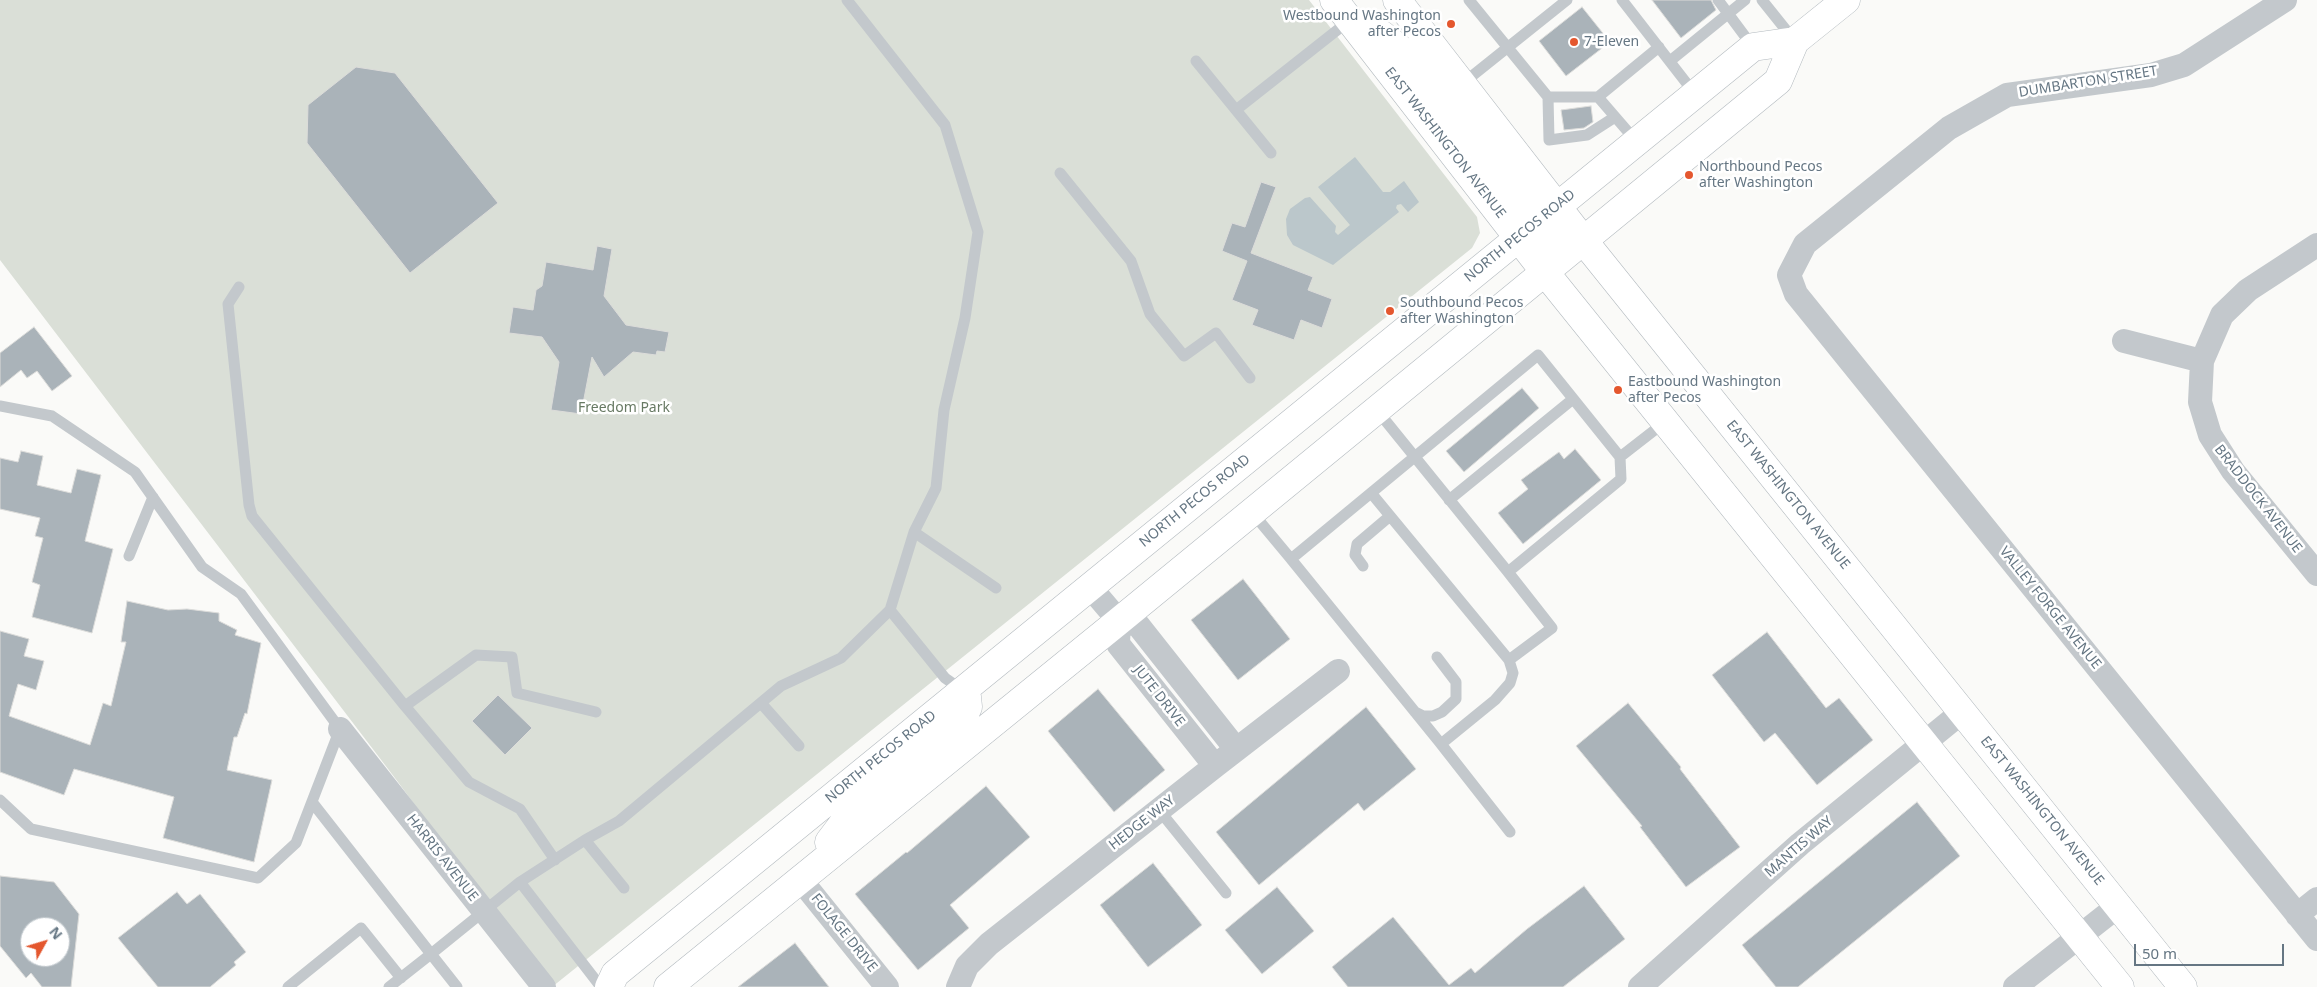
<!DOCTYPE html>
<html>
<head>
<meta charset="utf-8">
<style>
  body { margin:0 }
  #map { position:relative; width:2317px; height:987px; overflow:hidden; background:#fafaf8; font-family:"Noto Sans",sans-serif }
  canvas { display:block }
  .north { position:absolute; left:20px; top:917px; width:50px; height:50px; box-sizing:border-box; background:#fff; border:1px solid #c1c8cd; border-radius:50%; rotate:51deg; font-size:14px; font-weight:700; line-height:20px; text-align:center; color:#657683 }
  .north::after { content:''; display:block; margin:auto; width:18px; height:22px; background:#e4572e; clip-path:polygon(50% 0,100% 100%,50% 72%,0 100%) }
  .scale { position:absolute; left:2134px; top:944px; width:150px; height:22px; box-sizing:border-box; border:2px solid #657683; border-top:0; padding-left:6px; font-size:15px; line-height:18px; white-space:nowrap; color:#657683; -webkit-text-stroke:4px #fff; paint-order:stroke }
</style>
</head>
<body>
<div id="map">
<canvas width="2317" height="987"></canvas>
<div class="north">N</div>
<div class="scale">50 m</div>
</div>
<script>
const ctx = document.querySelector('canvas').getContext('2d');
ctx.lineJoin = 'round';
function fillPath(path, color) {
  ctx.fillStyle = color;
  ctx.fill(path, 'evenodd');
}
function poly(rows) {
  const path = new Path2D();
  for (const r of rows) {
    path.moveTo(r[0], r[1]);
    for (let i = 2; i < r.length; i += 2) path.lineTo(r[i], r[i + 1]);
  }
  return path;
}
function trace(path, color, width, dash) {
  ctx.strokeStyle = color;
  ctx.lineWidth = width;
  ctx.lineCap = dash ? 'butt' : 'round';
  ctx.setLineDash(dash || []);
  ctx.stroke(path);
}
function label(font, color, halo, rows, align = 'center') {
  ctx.font = font + ' "Noto Sans",sans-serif';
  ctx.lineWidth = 5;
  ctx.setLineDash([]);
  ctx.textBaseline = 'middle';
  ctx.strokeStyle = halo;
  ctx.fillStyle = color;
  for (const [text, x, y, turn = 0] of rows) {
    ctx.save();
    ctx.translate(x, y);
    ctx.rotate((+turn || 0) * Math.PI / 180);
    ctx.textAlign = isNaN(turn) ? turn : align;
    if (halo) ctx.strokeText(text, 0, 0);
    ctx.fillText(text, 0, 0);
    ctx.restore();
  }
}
const green = poly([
  [0,0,1309,0,1477,217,1480,233,1472,248,552,987,548,987,398,782,0,260]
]);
const water = poly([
  [1355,157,1383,192,1390,192,1404,181,1419,202,1408,212,1401,204,1397,205,1396,208,1399,212,1333,265,1293,245,1287,235,1286,219,1290,209,1305,198,1310,197,1336,226,1335,232,1338,235,1350,225,1318,187]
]);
const building = poly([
  [1652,0,1711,0,1716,10,1681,38,1652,0],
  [1582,7,1610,42,1566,76,1539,41,1582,7],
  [356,67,395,73,498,203,410,273,307,143,308,105,356,67],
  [1591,106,1593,122,1584,128,1564,130,1561,110,1591,106],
  [1261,182,1276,187,1251,253,1313,277,1308,290,1332,299,1322,328,1301,320,1294,340,1252,325,1258,310,1232,300,1247,261,1222,251,1232,223,1245,227,1261,182],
  [597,246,612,249,604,296,626,325,669,332,665,352,657,351,656,355,633,352,604,377,592,357,581,414,551,410,559,362,542,337,509,333,513,307,533,310,536,290,542,286,546,262,593,270,597,246],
  [34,327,72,376,52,391,37,371,27,378,21,370,0,387,0,353,34,327],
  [1522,388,1539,408,1464,472,1446,451,1522,388],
  [1575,449,1601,480,1523,544,1498,513,1528,489,1521,480,1559,452,1564,459,1575,449],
  [21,451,43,456,37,485,71,493,77,469,101,475,85,541,113,549,92,633,32,617,40,585,32,582,43,538,35,536,40,518,0,509,0,458,18,462,21,451],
  [1243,579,1290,639,1238,680,1191,620,1243,579],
  [127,601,168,610,187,609,219,613,219,621,237,630,235,635,261,643,247,714,245,713,237,737,234,737,227,770,272,780,254,862,163,838,174,797,74,769,64,795,0,772,0,631,29,639,24,656,44,661,36,690,18,684,9,716,90,745,103,703,111,706,126,642,121,642,127,601],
  [1767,632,1826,708,1839,698,1873,740,1817,785,1775,733,1764,742,1712,675,1767,632],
  [1098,689,1165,770,1114,812,1048,731,1098,689],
  [498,695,532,728,505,755,472,721,498,695],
  [1628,703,1681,767,1680,769,1740,847,1686,887,1640,827,1642,826,1576,746,1628,703],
  [1366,707,1416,769,1364,811,1358,803,1259,885,1216,832,1366,707],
  [986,786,1030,837,950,905,969,928,918,970,855,894,906,852,907,853,986,786],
  [1917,802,1960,856,1798,987,1776,987,1742,945,1917,802],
  [1153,863,1202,925,1148,967,1100,905,1153,863],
  [0,876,54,882,79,914,71,987,42,987,31,973,26,978,0,946,0,876],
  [30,927,60,927,60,957,30,957,30,927],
  [1584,886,1625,939,1563,987,1348,987,1332,967,1393,917,1449,985,1471,968,1475,973,1527,929,1584,886],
  [1277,887,1314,931,1262,974,1225,930,1277,887],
  [177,892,187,904,200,894,246,952,234,962,236,965,210,987,158,987,118,938,177,892],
  [795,943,829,987,738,987,795,943]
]);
const lane = poly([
  [1469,0,1548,97,1598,97,1659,47],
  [1622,0,1695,94],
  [1718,0,1753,47],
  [1762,0,1794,40],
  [1196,61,1271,153],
  [1670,61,1745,0],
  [1462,84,1567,0],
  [1548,97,1549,140,1587,135,1615,117],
  [1598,97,1636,141],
  [1236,110,1350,20],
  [1060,173,1131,261,1150,314,1184,356,1216,333,1250,378],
  [239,287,228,304,249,505,252,516,405,706],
  [0,406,52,416,135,472,202,567,241,594,340,729,296,843,258,878,31,829,0,800],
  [1376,409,1508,572,1621,479,1620,457],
  [1372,494,1509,660,1552,628,1508,572],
  [1449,500,1573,399],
  [1251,511,1291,559,1538,355,1620,457,1665,422],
  [914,532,996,588],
  [129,556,153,497],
  [1291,559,1441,744],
  [1363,566,1355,555,1357,544,1390,516],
  [890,610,945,678,962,690],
  [1509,660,1513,673,1510,683,1495,700,1441,744,1510,832],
  [761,703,799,746],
  [1415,712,1423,716,1433,716,1442,712,1456,699,1456,682,1437,657],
  [312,802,431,954,520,882,601,987],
  [1159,810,1226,893],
  [585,840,619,821,781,686,841,658,890,610,914,532,936,488,944,410,965,318,978,232,945,125,847,0],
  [555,860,520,809,469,782,405,706,476,655,512,657,517,693,596,712],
  [520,882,585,840,624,888],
  [288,987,361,928,401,978],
  [389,987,431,954,457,987]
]);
const street = poly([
  [2285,0,2184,65,2151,75,2007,95,1949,128,1805,244,1789,275,1796,294,2317,939],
  [2317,245,2248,290,2222,315,2202,361,2200,402,2210,435,2233,471,2317,574],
  [2124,341,2202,361],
  [1090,587,1119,621,1138,625,1236,749],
  [1119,621,1118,644,1215,766],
  [340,729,544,987],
  [800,879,887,987],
  [2297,915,2317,899],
  [958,987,967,966,989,944,1215,766,1338,671],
  [1640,987,1800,844,1962,712],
  [2015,987,2118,906]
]);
const secondary = poly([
  [1334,0,1544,271,2120,987],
  [1397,0,1583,240,2183,987],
  [1358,24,1381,34,1415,61,1565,254],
  [829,842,854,809,962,720,968,707,967,697,963,691],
  [609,987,615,974,1753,47,1795,41],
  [668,987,1119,621,1778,81,1795,41,1846,0]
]);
const markers = [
  [1451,24,5,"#e4572e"],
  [1574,42,5,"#e4572e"],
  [1689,175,5,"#e4572e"],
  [1390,311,5,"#e4572e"],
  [1618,390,5,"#e4572e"]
];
const poiNames = [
  ["Westbound Washington",1441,16,"right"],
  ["after Pecos",1441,32,"right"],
  ["7-Eleven",1584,42],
  ["Northbound Pecos",1699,167],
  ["after Washington",1699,183],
  ["Southbound Pecos",1400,303],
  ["after Washington",1400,319],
  ["Eastbound Washington",1628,382],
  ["after Pecos",1628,398]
];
const streetNames = [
  ["DUMBARTON STREET",2088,82,-9],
  ["EAST WASHINGTON AVENUE",1445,143,52],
  ["NORTH PECOS ROAD",1520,236,-39],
  ["EAST WASHINGTON AVENUE",1788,495,51],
  ["BRADDOCK AVENUE",2258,499,52],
  ["NORTH PECOS ROAD",1195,501,-39],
  ["VALLEY FORGE AVENUE",2050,608,51],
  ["JUTE DRIVE",1159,696,52],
  ["NORTH PECOS ROAD",881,757,-39],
  ["EAST WASHINGTON AVENUE",2042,811,51],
  ["HEDGE WAY",1142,823,-38],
  ["MANTIS WAY",1799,847,-41],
  ["HARRIS AVENUE",442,858,52],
  ["FOLAGE DRIVE",844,933,51]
];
const parkNames = [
  ["Freedom Park",624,408]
];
fillPath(green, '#dadfd7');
fillPath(water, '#bbc7cb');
fillPath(building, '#aab3b9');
trace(building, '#dcdcda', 1);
trace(secondary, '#b3babf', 29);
trace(lane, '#c3c8cc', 11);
trace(street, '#c3c8cc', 24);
trace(secondary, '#fff', 28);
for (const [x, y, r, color] of markers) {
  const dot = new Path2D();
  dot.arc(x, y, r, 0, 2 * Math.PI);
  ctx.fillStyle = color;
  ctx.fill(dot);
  trace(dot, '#fff', 2);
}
label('14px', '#657683', '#fff', poiNames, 'left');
label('14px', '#657683', '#fff', streetNames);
label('14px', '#687a64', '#fff', parkNames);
</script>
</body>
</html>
